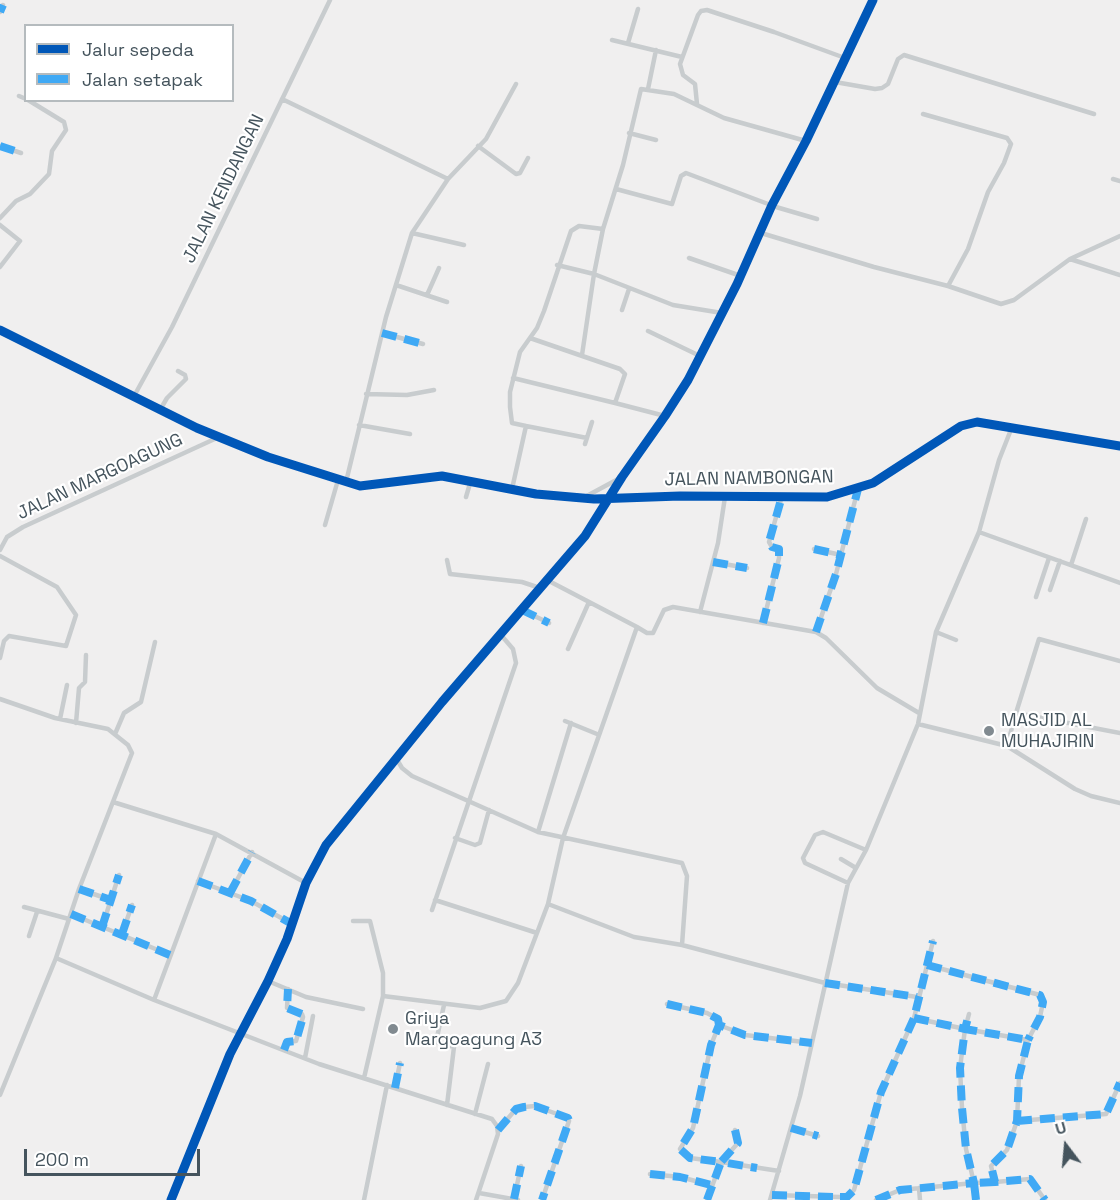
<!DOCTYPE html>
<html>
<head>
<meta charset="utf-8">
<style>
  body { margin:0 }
  #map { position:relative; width:1120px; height:1200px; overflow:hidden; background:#f0efef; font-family:"Space Grotesk",sans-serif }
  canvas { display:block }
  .legend { position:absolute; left:24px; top:24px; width:210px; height:78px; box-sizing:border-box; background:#fff; border:2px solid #b5bbbe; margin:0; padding:8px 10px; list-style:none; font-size:18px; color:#45545d }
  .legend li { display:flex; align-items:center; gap:12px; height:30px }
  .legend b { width:30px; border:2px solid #b5bbbe }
  .north { position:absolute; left:1036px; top:1116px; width:60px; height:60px; -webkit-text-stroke:4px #fff; paint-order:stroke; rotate:344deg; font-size:16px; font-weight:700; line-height:24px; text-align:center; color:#45545d }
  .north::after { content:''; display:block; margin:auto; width:21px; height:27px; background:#45545d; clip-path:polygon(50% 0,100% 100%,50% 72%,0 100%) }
  .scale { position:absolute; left:24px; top:1149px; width:176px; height:27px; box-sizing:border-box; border:3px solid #45545d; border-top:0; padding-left:8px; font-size:18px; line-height:21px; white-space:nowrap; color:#45545d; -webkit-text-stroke:4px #fff; paint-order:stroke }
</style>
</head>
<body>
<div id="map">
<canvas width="1120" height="1200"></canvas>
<ul class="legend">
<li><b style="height:8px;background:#0057b8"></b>Jalur sepeda</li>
<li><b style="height:8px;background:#3fa9f5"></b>Jalan setapak</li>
</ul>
<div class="north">U</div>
<div class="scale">200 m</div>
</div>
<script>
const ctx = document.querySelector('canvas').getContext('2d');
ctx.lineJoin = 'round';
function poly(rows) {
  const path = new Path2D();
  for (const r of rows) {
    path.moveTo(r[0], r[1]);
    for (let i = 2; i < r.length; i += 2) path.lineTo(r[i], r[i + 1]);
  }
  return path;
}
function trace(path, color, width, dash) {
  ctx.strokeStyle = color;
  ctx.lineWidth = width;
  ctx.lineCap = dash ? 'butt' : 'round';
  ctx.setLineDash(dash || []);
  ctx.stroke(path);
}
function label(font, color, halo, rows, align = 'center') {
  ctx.font = font + ' "Space Grotesk",sans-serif';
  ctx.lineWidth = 4.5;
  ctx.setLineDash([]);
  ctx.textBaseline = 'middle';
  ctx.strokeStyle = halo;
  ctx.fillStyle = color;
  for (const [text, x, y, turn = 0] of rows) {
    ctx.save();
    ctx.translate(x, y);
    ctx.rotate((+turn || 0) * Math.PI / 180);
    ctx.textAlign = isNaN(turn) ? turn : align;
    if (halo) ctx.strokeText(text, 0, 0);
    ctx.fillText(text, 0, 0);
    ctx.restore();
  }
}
const street = poly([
  [0,12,3,5],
  [612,40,682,57],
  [628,43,638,9],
  [835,82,875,89,882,88,888,84,898,59,904,55,1094,114],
  [648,89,656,50],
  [19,96,26,99],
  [282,99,448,179],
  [697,104,695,84,683,75,680,64,698,15,701,11,707,10,774,32,845,58],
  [923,114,1007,138,1011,144,1004,163,988,192,968,249,948,286],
  [629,133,656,140],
  [0,146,21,153],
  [478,146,516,174,520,173,528,158],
  [1113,179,1120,181],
  [616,189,672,204,681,176,686,173,776,207,817,219],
  [0,218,16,201,30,194,49,174,52,151,66,130,64,122,28,100],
  [0,225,20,241,0,267],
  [412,233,464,245],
  [761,233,874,267,948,286,1001,304,1014,300,1070,259,1120,236],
  [689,258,741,276],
  [1070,259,1120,275],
  [557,265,594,274,582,355],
  [396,285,447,302],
  [427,295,439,268],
  [622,310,629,289],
  [722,313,673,305,594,274,603,229,623,165,641,89,674,94,724,118,806,141],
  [0,330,197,428,268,457,360,486,442,476,536,494,594,499,680,496,827,497,873,483,961,426,977,422,1120,446],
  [648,331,700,356],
  [382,333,423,344],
  [530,338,620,369,625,374,615,403,665,416],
  [513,378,615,403],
  [366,394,407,395,434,390],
  [133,398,172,327,330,0],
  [160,410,167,398,186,379,185,375,178,371],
  [359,425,410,434],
  [526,426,587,438],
  [585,444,592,422],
  [346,482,386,317,412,233,448,179,486,139,516,84],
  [512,489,526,426,512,423,510,407,510,392,520,352,537,328,544,311,571,231,579,226,603,229],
  [466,497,471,480],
  [583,498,620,478],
  [325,525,338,480],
  [979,532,1120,583],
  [814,549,841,555],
  [0,550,7,537,23,527,219,437],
  [0,556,57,587,76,615,66,646,9,636,4,641,0,658],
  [447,560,450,574,522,582,540,588],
  [713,562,747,568],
  [1071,565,1086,519],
  [1050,590,1060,561],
  [1036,597,1049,558],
  [522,610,549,623],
  [700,612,718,543,725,497],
  [763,623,779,558,779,549,772,547,769,542,782,496],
  [637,627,647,633,653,633,664,610,673,607,816,632,826,638,877,688,919,713],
  [816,632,836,574,858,489],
  [936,632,956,640],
  [568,649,589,602],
  [0,699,55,718,108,729,128,745,132,753,79,889,56,958,0,1095],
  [1016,713,1039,639,1120,661],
  [60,719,67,685],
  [565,721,597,734],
  [76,723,79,688,85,682,86,655],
  [918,724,1007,746,1075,789,1091,796,1120,803],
  [115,734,124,713,141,702,155,642],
  [1007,746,1016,713,1120,733],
  [396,758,402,768,412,776,538,832,682,863,687,876,682,945,825,983,917,997],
  [113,802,216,834,306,883],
  [538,832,571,723],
  [455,838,475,845,480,843,489,810],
  [841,859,856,868],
  [198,881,251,901,292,924],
  [848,883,805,863,803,858,815,835,823,832,866,850],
  [79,889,111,900],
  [230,893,252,852],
  [435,900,537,933],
  [548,904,634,937,682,945],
  [24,907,69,919],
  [432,910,516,663,513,649,501,635],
  [71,914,170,955],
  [353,921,370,921,383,973,383,996,364,1078],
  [102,927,119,875],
  [122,934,132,905],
  [29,936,37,912],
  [56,958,154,1000,319,1064,492,1119,497,1126,498,1134,476,1200],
  [927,965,1040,995,1043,1002,1040,1017,1028,1040],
  [268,981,306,997,363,1009],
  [383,996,480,1008,506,1001,518,983,548,904,563,838,637,627,547,580],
  [154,1000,216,834],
  [667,1004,707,1013,718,1019,719,1025],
  [444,1005,436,1042,454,1047,447,1105],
  [914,1018,965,1029,969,1014],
  [417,1040,436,1042],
  [284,1050,287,1042,296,1041,303,1017,302,1014,287,1008,288,989],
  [305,1058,313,1016],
  [395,1088,400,1063],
  [475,1114,488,1064],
  [1017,1121,1106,1114,1120,1083],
  [791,1128,818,1136],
  [498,1130,516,1109,524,1107,535,1106,568,1118,569,1121,542,1200],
  [735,1130,738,1143,721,1162,779,1171],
  [650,1174,680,1177,711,1185],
  [919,1188,920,1200],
  [479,1193,518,1200],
  [772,1195,840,1197],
  [840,1197,847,1197,854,1190,881,1092,914,1018,933,941],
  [514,1199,521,1166],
  [364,1200,387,1085],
  [707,1200,721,1162,690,1158,680,1149,693,1128,711,1045,719,1025,745,1035,812,1043],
  [770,1200,800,1096,848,883,866,850,918,724,936,632,979,532,999,460,1012,427],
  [876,1200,900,1190,974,1183,966,1149,962,1108,960,1068,965,1029,1028,1040,1019,1076,1017,1121,1007,1150,991,1166,995,1182,1030,1179,1045,1200],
  [976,1200,974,1183,995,1182]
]);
const secondary = poly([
  [171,1200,230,1054,268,981,287,939,306,883,326,845,442,702,585,536,622,477,665,416,688,380,737,284,772,205,806,141,873,0]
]);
const quiet = poly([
  [0,12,3,5],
  [0,146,21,153],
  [382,333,423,344],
  [814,549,841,555],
  [713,562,747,568],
  [522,610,549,623],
  [763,623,779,558,779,549,772,547,769,542,782,496],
  [816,632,836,574,858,489],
  [198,881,251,901,292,924],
  [79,889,111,900],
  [230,893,252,852],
  [71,914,170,955],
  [102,927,119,875],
  [122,934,132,905],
  [927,965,1040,995,1043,1002,1040,1017,1028,1040],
  [825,983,917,997],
  [667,1004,707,1013,718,1019,719,1025],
  [914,1018,965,1029,969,1014],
  [417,1040,436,1042],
  [284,1050,287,1042,296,1041,303,1017,302,1014,287,1008,288,989],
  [395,1088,400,1063],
  [1017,1121,1106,1114,1120,1083],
  [791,1128,818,1136],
  [498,1130,516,1109,524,1107,535,1106,568,1118,569,1121,542,1200],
  [735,1130,738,1143,721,1162,757,1168],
  [650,1174,680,1177,711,1185],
  [772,1195,836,1197,841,1200],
  [840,1197,847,1197,854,1190,881,1092,914,1018,933,941],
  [514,1199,521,1166],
  [707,1200,721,1162,690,1158,680,1149,693,1128,711,1045,719,1025,745,1035,812,1043],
  [876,1200,900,1190,974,1183,966,1149,962,1108,960,1068,965,1029,1028,1040,1019,1076,1017,1121,1007,1150,991,1166,995,1182,1030,1179,1045,1200],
  [976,1200,974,1183,995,1182]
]);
const cycleway = poly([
  [0,330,197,428,268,457,360,486,442,476,536,494,594,499,680,496,827,497,873,483,961,426,977,422,1120,446],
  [171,1200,230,1054,268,981,287,939,306,883,326,845,442,702,585,536,622,477,665,416,688,380,737,284,772,205,806,141,873,0]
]);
const markers = [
  [989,731,6,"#818a90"],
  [393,1029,6,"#818a90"]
];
const streetNames = [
  ["JALAN KENDANGAN",224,189,-64],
  ["JALAN MARGOAGUNG",100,477,-25],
  ["JALAN NAMBONGAN",749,479,-1]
];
const poiNames = [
  ["MASJID AL",1001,721],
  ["MUHAJIRIN",1001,742],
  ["Griya",405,1019],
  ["Margoagung A3",405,1040]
];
trace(street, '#c8ccce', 4.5);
trace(secondary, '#c9cccf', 7);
trace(quiet, '#3fa9f5', 8, [15, 8]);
trace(cycleway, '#0057b8', 9);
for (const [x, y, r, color] of markers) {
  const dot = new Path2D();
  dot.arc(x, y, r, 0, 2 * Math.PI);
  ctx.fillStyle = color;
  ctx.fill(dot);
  trace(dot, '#fff', 2);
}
label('18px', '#45545d', '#fff', streetNames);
label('18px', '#45545d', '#fff', poiNames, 'left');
</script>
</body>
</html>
